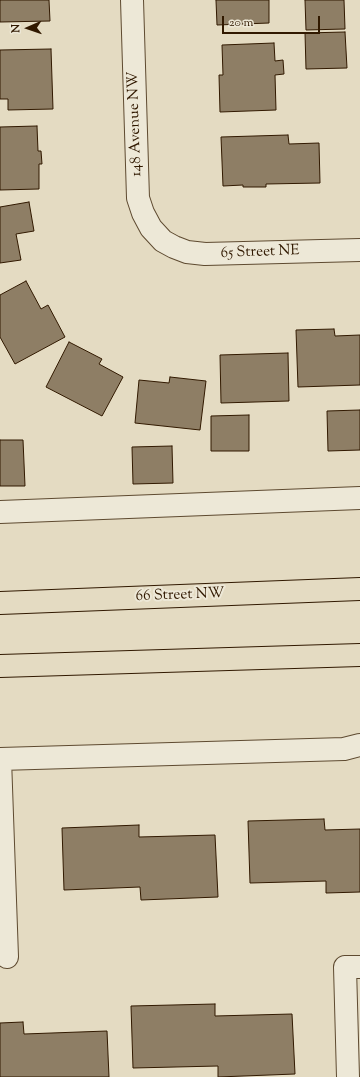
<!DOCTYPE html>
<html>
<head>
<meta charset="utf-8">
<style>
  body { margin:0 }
  #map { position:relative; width:360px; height:1077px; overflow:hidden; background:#e4dbc2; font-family:"Sorts Mill Goudy",serif }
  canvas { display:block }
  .north { position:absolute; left:8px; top:8px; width:40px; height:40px; -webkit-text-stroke:3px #ede8d7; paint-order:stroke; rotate:268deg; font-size:11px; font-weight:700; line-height:16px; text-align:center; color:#311900 }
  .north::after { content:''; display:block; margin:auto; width:14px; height:18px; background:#311900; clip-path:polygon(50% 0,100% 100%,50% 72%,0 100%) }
  .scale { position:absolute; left:222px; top:16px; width:98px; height:18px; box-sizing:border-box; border:2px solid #311900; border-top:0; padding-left:5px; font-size:12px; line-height:14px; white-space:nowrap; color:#311900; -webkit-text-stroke:3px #ede8d7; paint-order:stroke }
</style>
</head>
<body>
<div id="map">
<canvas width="360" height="1077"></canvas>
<div class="north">N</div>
<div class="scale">20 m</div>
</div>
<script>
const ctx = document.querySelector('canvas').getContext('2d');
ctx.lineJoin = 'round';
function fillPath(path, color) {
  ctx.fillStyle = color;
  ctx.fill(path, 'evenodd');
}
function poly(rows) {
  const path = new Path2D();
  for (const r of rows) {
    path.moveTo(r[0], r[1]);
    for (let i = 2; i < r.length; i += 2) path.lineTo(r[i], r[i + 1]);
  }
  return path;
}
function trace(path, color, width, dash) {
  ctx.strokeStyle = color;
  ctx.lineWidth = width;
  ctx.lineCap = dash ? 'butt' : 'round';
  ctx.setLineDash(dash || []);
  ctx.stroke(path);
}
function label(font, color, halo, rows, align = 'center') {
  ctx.font = font + ' "Sorts Mill Goudy",serif';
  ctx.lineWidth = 4;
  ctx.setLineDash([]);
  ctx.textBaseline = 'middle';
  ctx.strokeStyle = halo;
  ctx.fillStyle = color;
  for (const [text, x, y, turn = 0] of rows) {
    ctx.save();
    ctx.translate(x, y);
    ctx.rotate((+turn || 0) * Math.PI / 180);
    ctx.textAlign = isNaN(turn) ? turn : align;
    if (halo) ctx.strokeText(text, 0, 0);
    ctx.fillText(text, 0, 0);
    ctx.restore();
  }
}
const building = poly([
  [0,0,49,0,50,21,0,22,0,0],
  [216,0,269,0,269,23,217,25,216,0],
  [305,0,344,0,345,29,306,30,305,0],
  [345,32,347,68,306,69,305,33,345,32],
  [274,43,275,61,283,60,284,74,275,75,276,110,220,112,219,75,223,75,222,45,274,43],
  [51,49,53,109,8,110,8,99,0,99,0,50,51,49],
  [37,126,38,151,41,151,42,164,39,164,39,189,0,190,0,127,37,126],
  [288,135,289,144,319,143,320,183,266,184,266,187,243,187,243,185,223,186,221,137,288,135],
  [29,202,34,231,16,234,21,260,0,263,0,207,29,202],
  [26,281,41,309,48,305,65,337,15,364,0,337,0,295,26,281],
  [334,329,335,336,360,335,360,385,298,387,296,330,334,329],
  [69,342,102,359,99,364,123,377,102,416,46,387,69,342],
  [288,353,289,401,221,403,220,355,288,353],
  [170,377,206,381,200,430,135,423,139,380,169,383,170,377],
  [360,410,360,450,328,451,327,411,360,410],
  [249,415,249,451,211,451,211,416,249,415],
  [0,440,23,440,25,486,0,486,0,440],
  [172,446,173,483,133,484,132,447,172,446],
  [324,819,325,830,360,829,360,892,326,893,326,881,250,883,248,821,324,819],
  [139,825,139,837,215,835,218,897,141,900,140,887,64,890,62,828,139,825],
  [215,1004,215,1016,292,1014,295,1074,218,1077,218,1066,133,1068,131,1006,215,1004],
  [23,1022,24,1034,107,1031,109,1077,0,1077,0,1023,23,1022]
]);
const minor = poly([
  [132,0,138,198,143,213,151,228,163,241,174,247,187,252,205,254,360,250],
  [0,512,360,498],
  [0,759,344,749,360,745],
  [0,759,7,957],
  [348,1077,345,967,360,967]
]);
const major = poly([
  [0,603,360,589],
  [0,666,360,655]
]);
const streetNames = [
  ["148 Avenue NW",136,124,-92],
  ["65 Street NE",260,253,-2],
  ["66 Street NW",180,596,-2]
];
fillPath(building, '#8e7e65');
trace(building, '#311900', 1);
trace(minor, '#5e4a30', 24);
trace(major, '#311900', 24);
trace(minor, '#ede8d7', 22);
trace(major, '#e4dbc2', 22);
label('15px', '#311900', '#ede8d7', streetNames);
</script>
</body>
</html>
